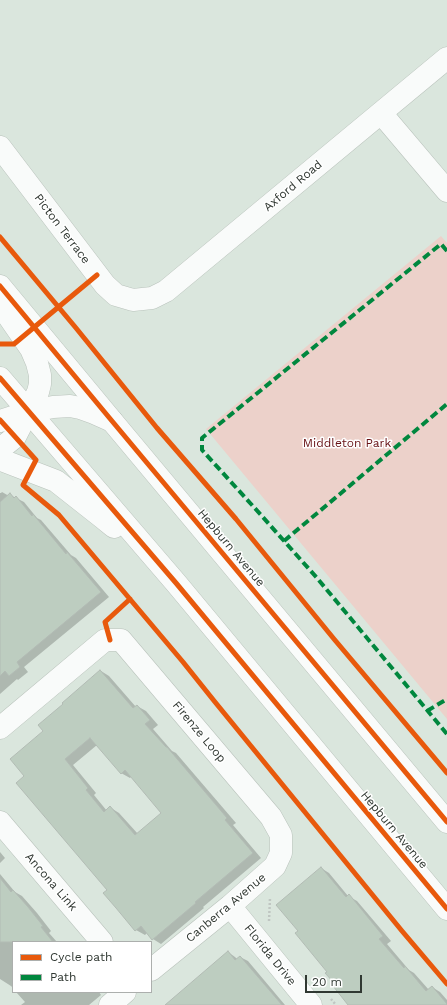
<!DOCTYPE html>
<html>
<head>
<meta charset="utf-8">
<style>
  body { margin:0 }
  #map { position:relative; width:447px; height:1005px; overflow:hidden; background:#dae6dd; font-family:"Work Sans",sans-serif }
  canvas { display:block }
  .legend { position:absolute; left:12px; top:941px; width:140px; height:52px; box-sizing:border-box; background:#fff; border:1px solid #acafad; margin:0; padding:5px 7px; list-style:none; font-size:12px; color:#303832 }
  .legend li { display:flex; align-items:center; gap:8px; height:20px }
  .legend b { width:20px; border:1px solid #acafad }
  .scale { position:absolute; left:305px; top:975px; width:57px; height:18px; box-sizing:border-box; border:2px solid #303832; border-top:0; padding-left:5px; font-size:12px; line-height:14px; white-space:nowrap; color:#303832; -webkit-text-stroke:3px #fff; paint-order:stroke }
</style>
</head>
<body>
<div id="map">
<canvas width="447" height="1005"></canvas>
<ul class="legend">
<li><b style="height:5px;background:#e8590c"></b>Cycle path</li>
<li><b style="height:5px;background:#00873e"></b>Path</li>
</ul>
<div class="scale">20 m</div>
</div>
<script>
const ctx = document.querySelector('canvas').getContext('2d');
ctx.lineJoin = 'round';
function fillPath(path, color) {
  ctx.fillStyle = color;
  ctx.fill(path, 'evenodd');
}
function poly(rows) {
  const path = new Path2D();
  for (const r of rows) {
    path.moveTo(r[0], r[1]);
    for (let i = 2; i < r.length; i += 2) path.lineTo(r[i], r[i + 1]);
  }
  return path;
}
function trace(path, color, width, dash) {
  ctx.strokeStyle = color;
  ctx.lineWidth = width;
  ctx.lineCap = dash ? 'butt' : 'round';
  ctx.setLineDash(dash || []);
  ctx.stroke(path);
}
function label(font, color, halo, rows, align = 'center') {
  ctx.font = font + ' "Work Sans",sans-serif';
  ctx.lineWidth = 3;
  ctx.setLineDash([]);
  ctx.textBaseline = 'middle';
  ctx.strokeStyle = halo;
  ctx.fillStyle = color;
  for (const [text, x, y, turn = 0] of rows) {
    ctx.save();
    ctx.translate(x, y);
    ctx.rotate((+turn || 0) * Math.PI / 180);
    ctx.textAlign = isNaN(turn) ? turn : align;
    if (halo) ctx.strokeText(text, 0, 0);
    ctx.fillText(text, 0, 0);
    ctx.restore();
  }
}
const green = poly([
  [441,236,447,243,447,719,206,429]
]);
const shadow = poly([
  [2,492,9,496,10,495,24,502,37,518,41,520,71,555,76,558,109,597,24,667,28,672,18,680,17,679,0,694,0,493,1,493],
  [101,671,109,676,136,707,137,706,146,711,158,725,153,729,172,751,176,753,236,823,233,825,261,858,203,907,204,908,161,944,153,939,147,933,145,935,136,930,109,890,26,776],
  [97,745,121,773,130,778,132,776,163,813,138,834,119,813,111,808,107,811,94,795,96,793,73,765],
  [0,852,5,858,0,863],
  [321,868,329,873,348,896,357,901,391,941,387,944,409,970,414,973,429,990,432,987,440,992,447,1000,447,1005,355,1005,336,985,300,931],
  [0,874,15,892,22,896,37,913,51,931,49,933,57,942,13,942,13,988,11,986,0,979],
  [228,952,235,957,237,959,240,957,248,961,285,1005,166,1005],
  [16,992,99,992,101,995,89,1005,21,1005,25,1002]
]);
const building = poly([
  [10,493,14,498,16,496,32,516,33,514,66,554,67,552,101,592,17,662,20,667,9,676,5,671,0,676,0,502,10,493],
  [100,670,133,708,137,705,150,720,145,724,166,747,167,747,227,818,225,820,253,853,195,902,196,903,152,940,141,926,135,931,116,908,103,893,107,890,16,783,24,776,10,759,43,731,38,725,63,704,62,703,100,670],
  [90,738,121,774,125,770,161,813,135,835,110,806,104,812,86,790,88,788,65,759,90,738],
  [321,867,346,897,349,894,383,936,379,939,404,968,405,966,426,991,432,986,447,1004,447,1005,348,1005,333,986,335,984,325,973,327,972,295,933,298,931,276,905,321,867],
  [0,878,11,892,13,890,28,907,43,926,41,927,53,942,0,942,0,878],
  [228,951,235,960,240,956,282,1005,165,1005,228,951]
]);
const path = poly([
  [269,921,270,898],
  [331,999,336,1005]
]);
const minor = poly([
  [381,113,447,191],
  [0,147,105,285,116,295,133,300,152,298,166,291,447,58],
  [0,304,31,349,37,363,40,375,40,384,38,392,15,437,0,449],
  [0,421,28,412,53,407,70,406,80,408,94,413,112,421],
  [0,728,105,640,121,640,271,817,281,835,281,853,275,866,230,906,151,970],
  [0,822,102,942],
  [230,906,311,1005],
  [110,1005,125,992]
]);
const major = poly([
  [0,286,112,421,447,822],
  [0,378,176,583,447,909],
  [0,460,4,461,56,481,103,518,114,527]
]);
const quiet = poly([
  [447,251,441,244,202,438,202,450,261,515,317,578,447,734],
  [284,541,447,404],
  [427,711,447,699]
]);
const cycleway = poly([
  [0,237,76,328,157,428,236,519,334,639,447,773],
  [0,286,112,421,447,822],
  [0,344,14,344,97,275],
  [0,378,176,583,447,909],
  [0,420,36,460,23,485,59,515,183,662,215,702,402,931,447,984],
  [110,640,105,622,130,599]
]);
const streetNames = [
  ["Axford Road",293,186,-40],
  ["Picton Terrace",62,229,53],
  ["Hepburn Avenue",231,548,50],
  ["Firenze Loop",199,732,50],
  ["Hepburn Avenue",394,830,50],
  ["Ancona Link",51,882,49],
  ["Canberra Avenue",226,908,-40],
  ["Florida Drive",270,955,51]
];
const parkNames = [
  ["Middleton Park",347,443]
];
fillPath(green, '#ecd1ca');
fillPath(shadow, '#0003');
fillPath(building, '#bdcdc0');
trace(building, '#b2bbb4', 1);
trace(minor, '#b9c2bb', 23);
trace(major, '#b9c2bb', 23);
trace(path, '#c0c6c2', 2.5, [2, 2]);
trace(minor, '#f9fbfa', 22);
trace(major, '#f9fbfa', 22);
trace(quiet, '#00873e', 4, [8, 4]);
trace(cycleway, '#e8590c', 5);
label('12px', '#303832', '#fff', streetNames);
label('12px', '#661014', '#fff', parkNames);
</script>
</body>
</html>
